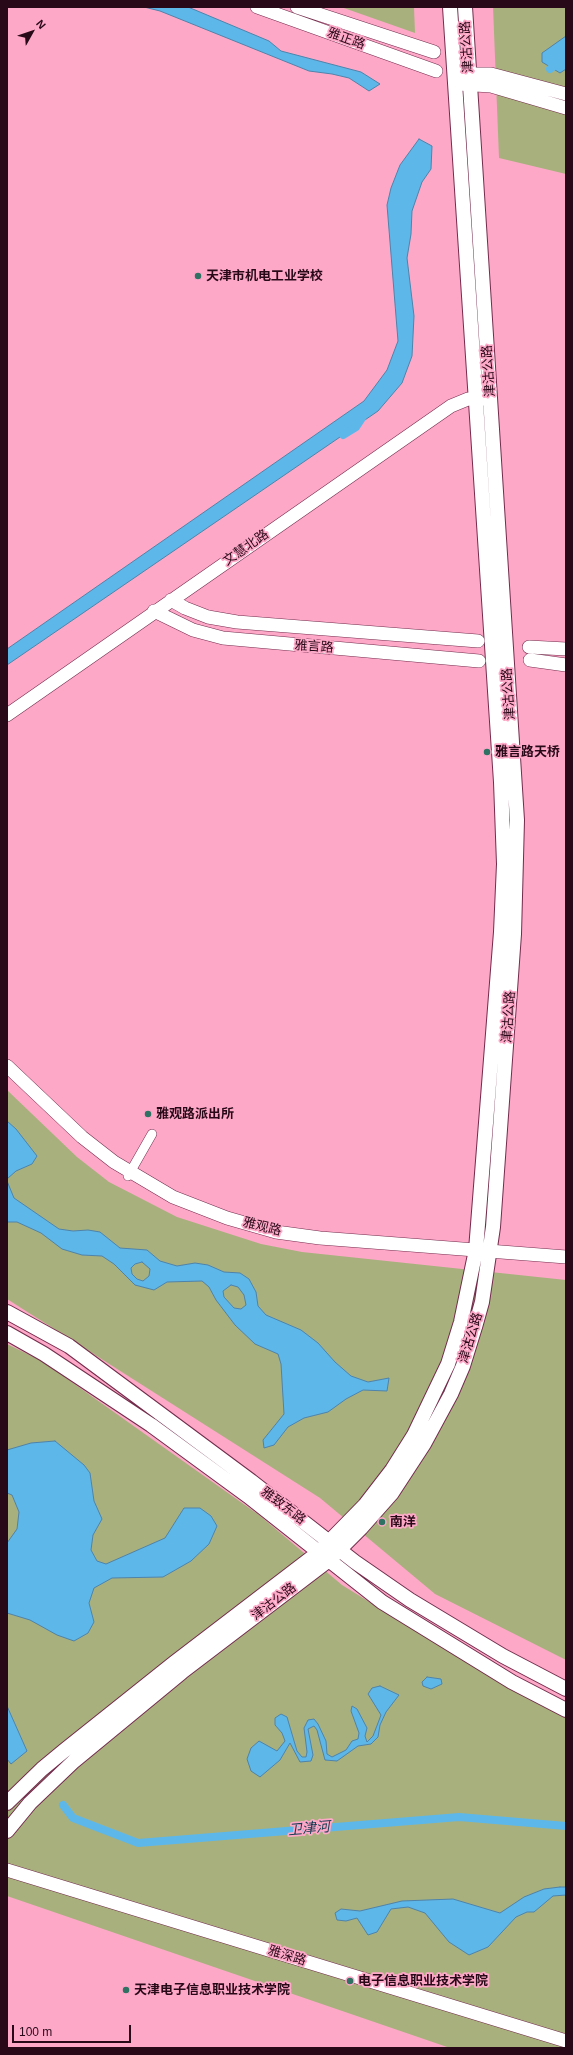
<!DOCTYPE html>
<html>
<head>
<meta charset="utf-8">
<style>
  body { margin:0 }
  #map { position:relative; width:573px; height:2055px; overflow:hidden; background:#fea8c8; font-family:Arial,sans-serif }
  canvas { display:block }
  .frame { position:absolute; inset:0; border:8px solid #280917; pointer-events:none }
  .north { position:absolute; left:12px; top:12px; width:40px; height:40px; -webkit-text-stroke:3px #fea8c8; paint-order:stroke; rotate:50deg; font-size:11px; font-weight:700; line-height:16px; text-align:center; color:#280917 }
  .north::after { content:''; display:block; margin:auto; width:14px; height:18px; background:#280917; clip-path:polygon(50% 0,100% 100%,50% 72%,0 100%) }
  .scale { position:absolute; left:12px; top:2025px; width:119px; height:18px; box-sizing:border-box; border:2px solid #280917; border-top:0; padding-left:5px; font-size:12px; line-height:14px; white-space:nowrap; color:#280917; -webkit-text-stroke:3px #fea8c8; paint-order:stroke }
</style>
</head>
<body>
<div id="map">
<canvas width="573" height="2055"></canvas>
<div class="frame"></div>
<div class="north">N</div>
<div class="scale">100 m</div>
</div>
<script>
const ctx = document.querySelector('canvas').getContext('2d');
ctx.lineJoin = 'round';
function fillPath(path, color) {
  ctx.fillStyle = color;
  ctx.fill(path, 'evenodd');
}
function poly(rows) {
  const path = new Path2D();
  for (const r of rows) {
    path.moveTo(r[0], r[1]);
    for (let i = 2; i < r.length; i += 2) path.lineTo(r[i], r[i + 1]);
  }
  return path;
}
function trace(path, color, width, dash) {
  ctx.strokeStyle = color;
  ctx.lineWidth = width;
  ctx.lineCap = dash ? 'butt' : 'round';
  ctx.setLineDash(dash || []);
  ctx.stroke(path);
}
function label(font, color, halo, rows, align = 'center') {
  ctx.font = font + ' Arial,"Noto Sans SC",sans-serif';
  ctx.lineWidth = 3.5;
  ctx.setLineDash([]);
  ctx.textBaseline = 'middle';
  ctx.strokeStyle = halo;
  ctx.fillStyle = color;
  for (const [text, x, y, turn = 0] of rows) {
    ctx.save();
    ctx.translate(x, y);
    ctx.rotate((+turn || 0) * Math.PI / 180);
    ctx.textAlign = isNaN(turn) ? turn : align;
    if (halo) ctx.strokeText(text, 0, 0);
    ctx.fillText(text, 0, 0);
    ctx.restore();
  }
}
const green = poly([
  [341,7,414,7,415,33],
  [493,7,566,7,566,174,499,158],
  [7,1090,77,1157,109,1182,177,1217,261,1244,302,1252,566,1280,566,1660,435,1594,320,1498,7,1299],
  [7,1344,42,1361,259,1515,342,1585,479,1670,566,1713,566,2048,450,2048,7,1896]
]);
const water = poly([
  [144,7,188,7,269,41,281,51,361,72,380,84,369,91,349,78,332,74,309,71,160,11,144,7],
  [566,36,566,69,560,73,542,62,542,53,566,36],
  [419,139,432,146,431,169,422,182,412,211,411,234,407,258,414,316,412,356,402,383,378,411,7,665,7,649,364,401,387,370,398,341,387,205,391,188,400,165,419,139],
  [7,1121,16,1129,37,1156,32,1164,16,1171,7,1179,7,1121],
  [7,1181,14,1198,59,1229,73,1231,88,1230,100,1232,120,1248,147,1250,160,1261,177,1266,195,1263,208,1265,224,1272,240,1273,249,1279,256,1292,258,1306,266,1315,301,1330,318,1343,335,1362,351,1376,368,1382,389,1378,387,1391,363,1390,346,1399,328,1412,304,1418,288,1427,274,1445,264,1448,263,1440,284,1414,281,1364,278,1354,255,1344,235,1325,216,1300,209,1287,202,1281,167,1282,154,1290,135,1285,114,1264,102,1256,82,1255,62,1249,41,1233,17,1222,7,1222,7,1181],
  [142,1262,150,1269,149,1276,143,1281,137,1279,132,1274,131,1268,135,1264,142,1262],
  [231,1285,238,1287,244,1295,246,1305,241,1309,234,1308,224,1297,223,1291,231,1285],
  [55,1441,84,1465,90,1473,94,1501,102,1519,93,1535,91,1550,97,1561,106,1564,165,1538,184,1508,200,1508,211,1516,217,1526,209,1544,191,1561,163,1577,112,1578,94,1588,89,1603,94,1622,88,1633,74,1641,57,1635,30,1620,7,1613,7,1543,17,1529,19,1512,12,1495,7,1493,7,1450,31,1443,55,1441],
  [427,1677,441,1679,442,1684,431,1689,423,1686,422,1682,427,1677],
  [380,1686,399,1695,386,1712,380,1725,378,1737,371,1744,358,1746,337,1761,325,1760,317,1730,314,1726,308,1729,313,1755,311,1761,300,1762,290,1743,280,1760,260,1777,251,1771,247,1759,251,1748,259,1741,277,1751,285,1741,282,1733,275,1725,275,1718,281,1714,287,1717,297,1751,302,1757,306,1757,307,1752,304,1728,308,1720,314,1719,318,1724,326,1741,327,1754,332,1757,346,1750,352,1741,358,1739,359,1733,351,1711,352,1706,357,1709,367,1728,365,1736,367,1742,373,1736,381,1715,368,1694,372,1688,380,1686],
  [7,1706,27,1751,11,1764,7,1759,7,1706],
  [560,1887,566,1887,566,1895,553,1896,534,1912,527,1912,516,1917,488,1947,469,1955,449,1942,425,1913,408,1907,391,1909,377,1932,368,1935,357,1918,346,1921,337,1920,335,1913,341,1909,360,1911,402,1901,453,1899,500,1913,524,1897,544,1889,560,1887]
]);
const canal = poly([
  [550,69,566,57],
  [343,435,356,427,362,418],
  [63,1805,73,1818,138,1843,459,1817,566,1826]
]);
const street = poly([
  [128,1176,152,1134]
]);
const secondary = poly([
  [257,7,436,71],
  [297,7,434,52],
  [459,74,491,74,566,94],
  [459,84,491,86,566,108],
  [171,600,185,608,208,617,237,622,478,641],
  [154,611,193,630,223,638,479,661],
  [529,647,566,649],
  [530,660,566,665],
  [7,715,451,406,468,399,487,399],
  [7,1066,82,1137,114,1162,173,1197,227,1218,276,1232,320,1238,566,1257],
  [7,1870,566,2041]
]);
const primary = poly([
  [7,1312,69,1346,251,1481,355,1562,410,1600,503,1656,566,1689],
  [7,1333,44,1354,151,1425,248,1496,382,1602,512,1682,566,1710],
  [7,1803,42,1769,65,1750,174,1663,319,1552,365,1505,392,1470,414,1435,448,1364,461,1322,476,1250,501,932,504,864,501,782,450,7],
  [7,1831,30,1803,74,1761,182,1672,329,1560,361,1528,392,1493,424,1444,451,1394,463,1366,475,1327,482,1302,493,1227,514,934,517,820,465,7]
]);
const markers = [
  [198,276,4,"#2f7162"],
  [487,752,4,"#2f7162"],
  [148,1114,4,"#2f7162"],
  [382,1522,4,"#2f7162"],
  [350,1981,4,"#2f7162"],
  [126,1990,4,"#2f7162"]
];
const streetNames = [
  ["雅正路",346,39,20],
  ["津沽公路",467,47,-94],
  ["津沽公路",489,371,-94],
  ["文慧北路",246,548,-35],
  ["雅言路",314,647,4],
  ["津沽公路",509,694,-94],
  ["津沽公路",509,1017,-86],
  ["雅观路",262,1227,14],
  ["津沽公路",471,1338,-73],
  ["雅致东路",283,1506,37],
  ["津沽公路",274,1602,-37],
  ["雅深路",287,1956,17]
];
const poiNames = [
  ["天津市机电工业学校",206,276],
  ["雅言路天桥",495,752],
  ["雅观路派出所",156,1114],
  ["南洋",390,1522],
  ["电子信息职业技术学院",358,1981],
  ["天津电子信息职业技术学院",134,1990]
];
const waterNames = [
  ["卫津河",309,1829,-5]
];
fillPath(green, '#a8b17d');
fillPath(water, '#5eb7e9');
trace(water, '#4e83aa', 1);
trace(canal, '#5eb7e9', 8);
trace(street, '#742c4c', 10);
trace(secondary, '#742c4c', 14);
trace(primary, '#742c4c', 16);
trace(street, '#fff', 9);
trace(secondary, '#fff', 13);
trace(primary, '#fff', 14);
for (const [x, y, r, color] of markers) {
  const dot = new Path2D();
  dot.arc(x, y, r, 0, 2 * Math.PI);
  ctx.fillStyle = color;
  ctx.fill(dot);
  trace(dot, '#fea8c8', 1.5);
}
label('13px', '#280917', '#fea8c8', streetNames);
label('bold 13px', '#280917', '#fea8c8', poiNames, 'left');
label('italic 14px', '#143b50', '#fea8c8', waterNames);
</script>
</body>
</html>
